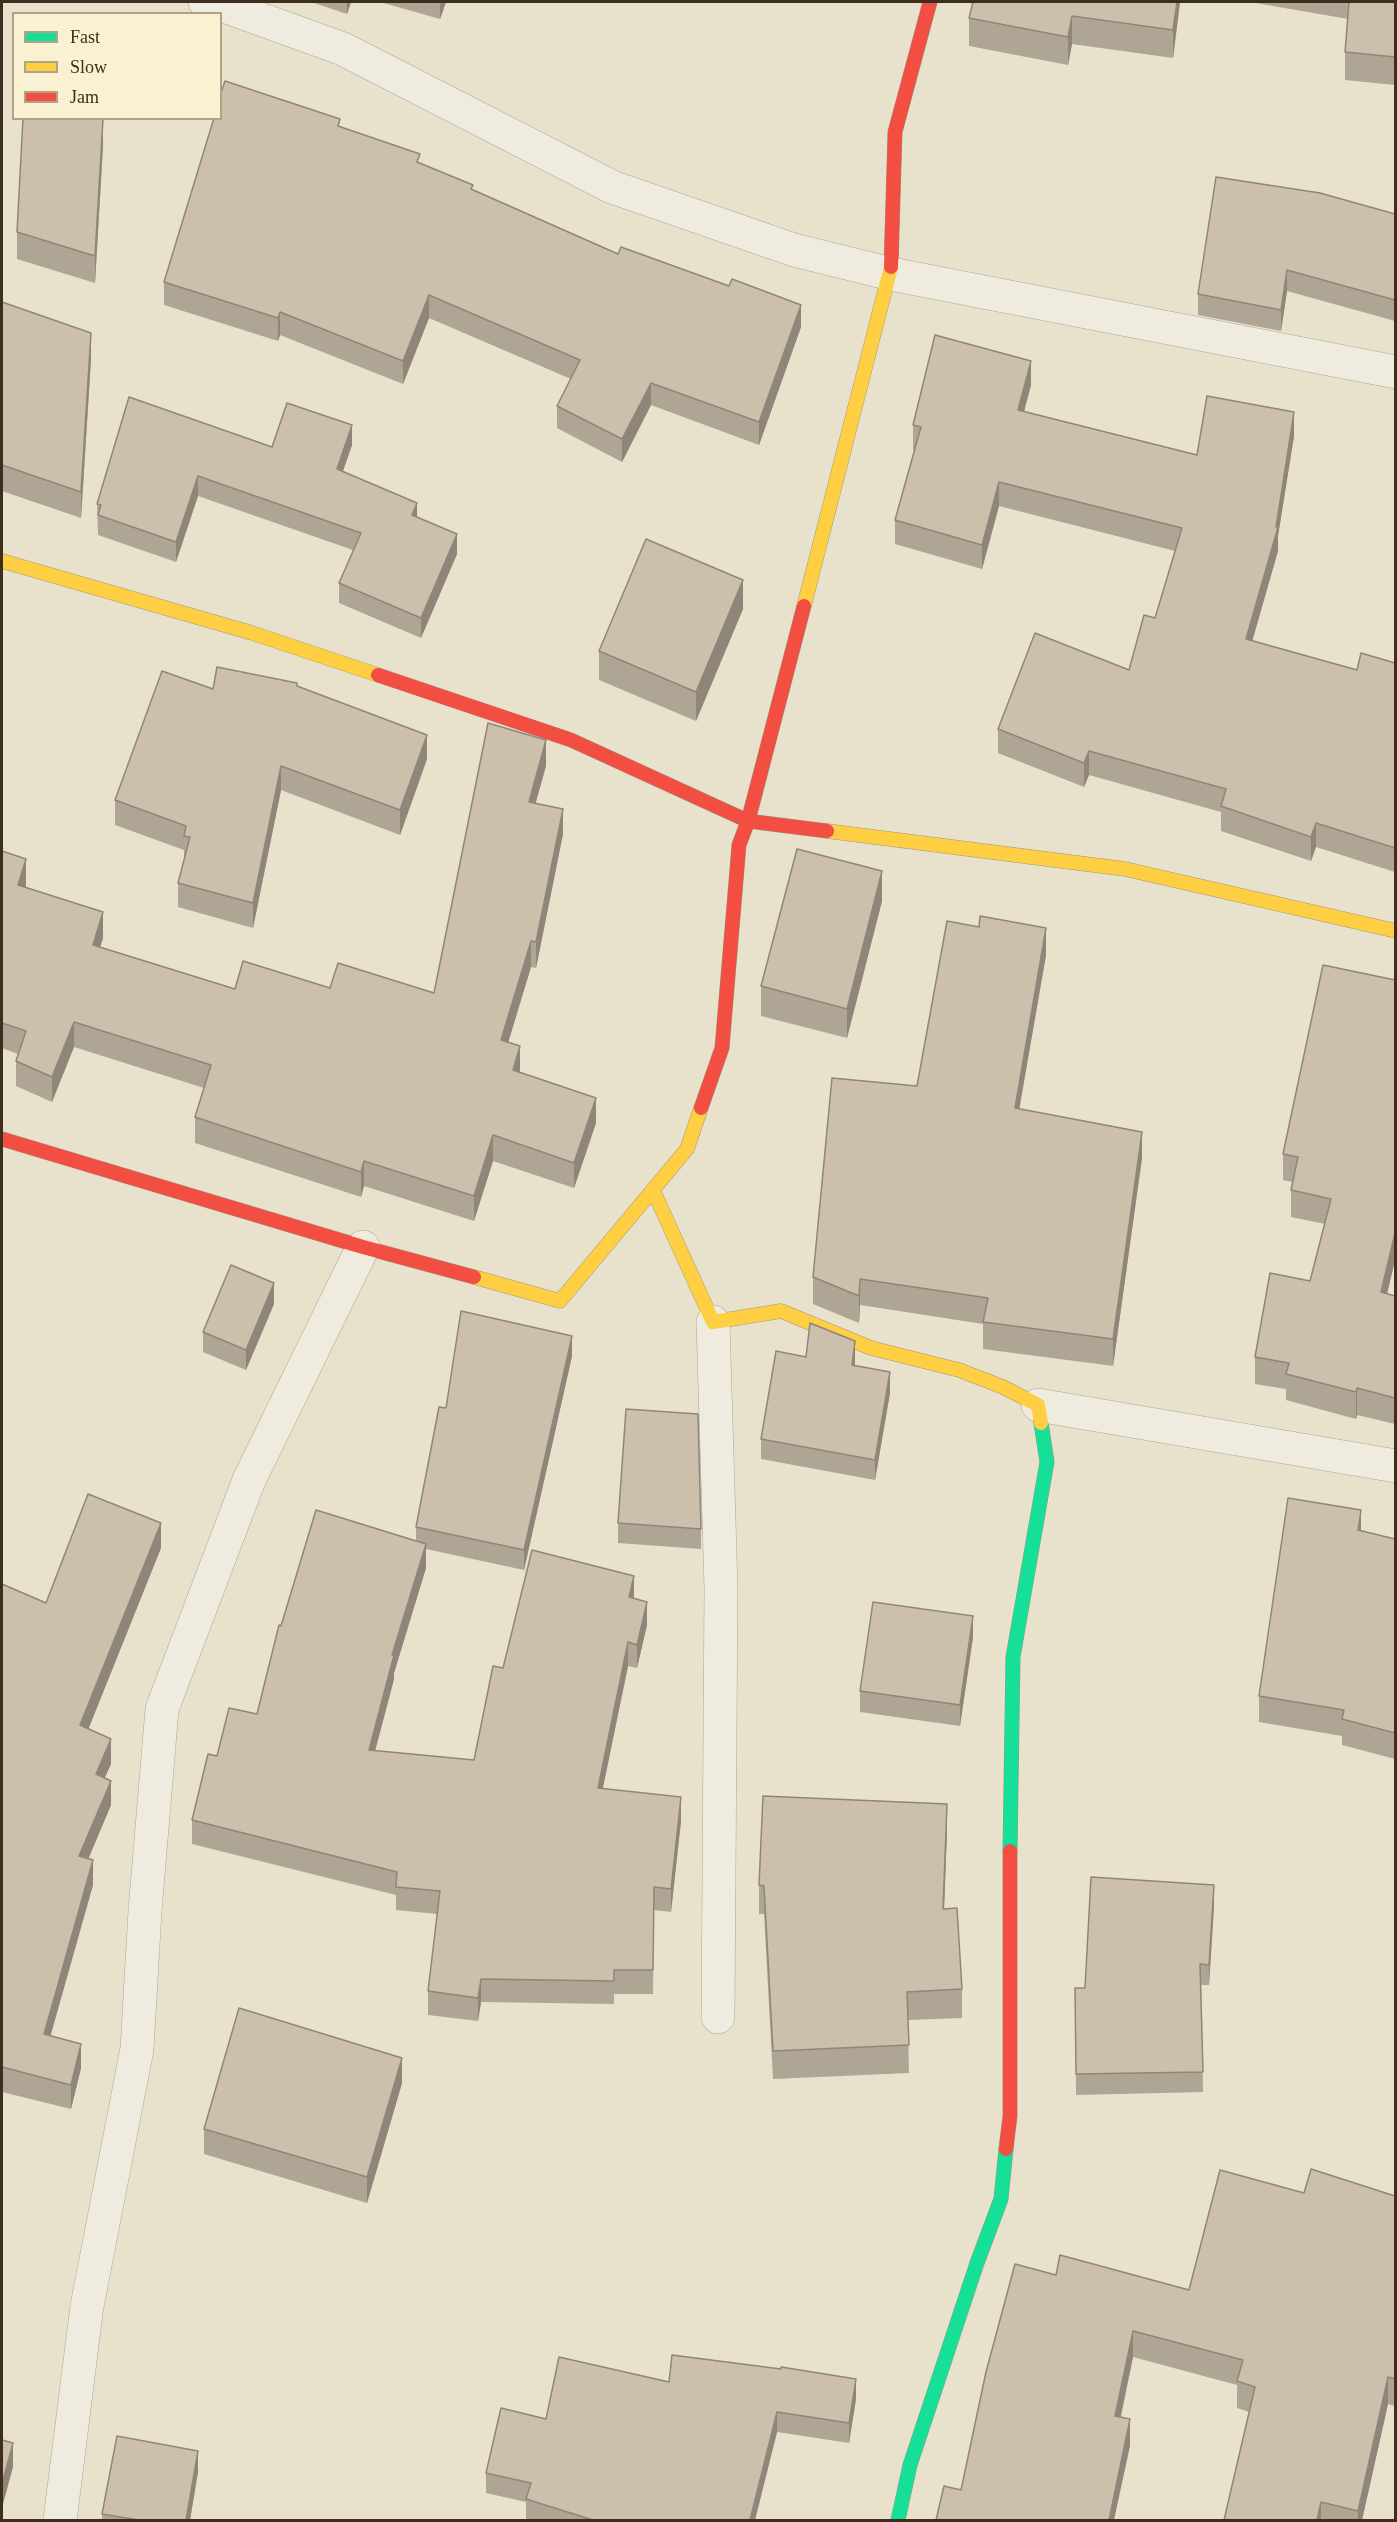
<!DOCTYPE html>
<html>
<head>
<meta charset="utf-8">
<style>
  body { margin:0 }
  #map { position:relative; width:1397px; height:2522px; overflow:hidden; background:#e8e2cd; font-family:"Times New Roman",serif }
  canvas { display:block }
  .frame { position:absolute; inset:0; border:3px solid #3d2f1c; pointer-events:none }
  .legend { position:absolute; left:12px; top:12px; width:210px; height:108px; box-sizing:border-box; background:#f9f1d2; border:2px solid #aea389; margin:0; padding:8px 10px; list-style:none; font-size:18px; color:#3d2f1c }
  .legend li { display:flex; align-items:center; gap:12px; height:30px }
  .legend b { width:30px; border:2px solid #aea389 }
</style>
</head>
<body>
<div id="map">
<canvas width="1397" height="2522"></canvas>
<div class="frame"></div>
<ul class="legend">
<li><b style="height:8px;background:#16e098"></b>Fast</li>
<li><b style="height:8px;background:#ffcf43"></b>Slow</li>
<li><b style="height:8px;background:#f24e42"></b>Jam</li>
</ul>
</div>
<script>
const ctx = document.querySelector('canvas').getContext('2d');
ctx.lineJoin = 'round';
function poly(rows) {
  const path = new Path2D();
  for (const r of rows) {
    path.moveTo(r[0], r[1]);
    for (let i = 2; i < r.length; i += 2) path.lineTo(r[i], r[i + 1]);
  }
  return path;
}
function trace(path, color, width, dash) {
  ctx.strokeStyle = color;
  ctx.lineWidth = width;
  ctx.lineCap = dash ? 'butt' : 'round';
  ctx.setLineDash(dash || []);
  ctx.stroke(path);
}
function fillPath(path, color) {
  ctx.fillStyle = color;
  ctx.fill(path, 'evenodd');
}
const street = poly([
  [205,2,227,7,343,49,612,187,794,250,891,274,1396,372],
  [713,1322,721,1588,718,2017],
  [1038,1405,1396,1466],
  [60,2520,87,2306,137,2049,145,1911,162,1709,249,1480,363,1247]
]);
const fast = poly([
  [1010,1851,1013,1657,1047,1462,1041,1423],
  [898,2520,910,2465,977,2263,1001,2199,1006,2149]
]);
const slow = poly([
  [2,561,252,633,378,675],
  [804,606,891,267],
  [827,831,1125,869,1396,931],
  [653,1190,713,1322,781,1311,871,1348,959,1370,1003,1387,1038,1405,1041,1423],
  [474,1277,560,1301,687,1149,701,1108]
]);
const jam = poly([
  [891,267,895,132,930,2],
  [378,675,571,740,748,821,827,831],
  [701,1108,722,1048,739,845,748,821,804,606],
  [2,1139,363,1247,474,1277],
  [1006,2149,1010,2116,1010,1851]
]);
const wall = poly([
  [311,2,351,2,347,14],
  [380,2,446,2,440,19],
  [973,2,1180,2,1173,58,1072,44,1068,65,969,46,969,18],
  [1250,2,1395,2,1395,85,1345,80,1345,52,1348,19],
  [14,74,14,112,12,112,12,85],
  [340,126,420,163,473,190,618,254,801,327,759,445,651,405,622,462,557,428,557,406,571,379,429,318,403,384,280,335,278,341,164,305,164,282],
  [103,146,95,283,17,259,17,232],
  [1395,214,1395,321,1287,291,1281,331,1198,315,1198,294],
  [2,302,91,359,81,518,2,491],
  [1031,385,1024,412,1197,455,1294,436,1278,536,1278,551,1252,641,1357,670,1395,663,1395,872,1316,847,1311,861,1221,831,1221,812,1089,775,1084,787,998,753,998,729,1129,670,1155,618,1175,551,999,506,982,569,895,544,895,520,914,450,913,449,913,425],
  [352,445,343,471,417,517,457,554,421,638,339,603,339,583,353,550,198,496,176,562,98,535,97,504,272,447],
  [743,609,696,721,599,680,599,651],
  [297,686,427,759,400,835,281,790,253,928,178,907,178,883,184,860,184,850,115,825,115,800,213,689],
  [546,766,535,803,563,834,536,968,531,967,508,1043,520,1072,596,1123,574,1188,493,1161,474,1221,364,1186,361,1197,195,1143,195,1117,204,1088,74,1047,52,1102,16,1086,16,1061,18,1054,2,1048,2,851,26,885,25,888,103,938,100,947,235,989,330,988,434,993],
  [882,901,847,1038,761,1016,761,986],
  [1046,955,1019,1108,1142,1158,1113,1366,983,1349,983,1324,860,1305,859,1323,813,1304,813,1277,917,1086],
  [1323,965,1395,1260,1387,1294,1395,1296,1395,1424,1357,1415,1356,1419,1286,1400,1286,1389,1255,1384,1255,1357,1310,1281,1325,1224,1291,1217,1291,1190,1293,1182,1283,1180,1283,1154],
  [274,1304,246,1370,203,1352,203,1332],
  [572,1356,524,1570,426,1549,426,1568,394,1673,394,1679,375,1751,474,1760,503,1668,634,1599,647,1625,637,1668,628,1666,603,1788,681,1821,671,1912,654,1910,653,1994,614,1994,614,2004,481,2002,478,2021,428,2015,428,1991,437,1914,396,1910,396,1895,192,1844,192,1820,257,1714,281,1626,416,1541,416,1527,446,1408],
  [806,1357,855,1362,854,1366,890,1393,875,1480,761,1459,761,1439],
  [618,1523,701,1529,701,1549,618,1543],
  [1361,1531,1395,1539,1395,1759,1342,1745,1342,1736,1259,1722,1259,1696],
  [161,1548,88,1729,111,1764,104,1778,111,1805,88,1859,93,1885,50,2036,81,2068,71,2109,2,2092,2,1584,46,1603],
  [973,1637,960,1726,860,1712,860,1691],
  [947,1832,944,1909,962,1989,962,2018,908,2020,909,2073,773,2079,764,1914,759,1914,759,1885],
  [1214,1906,1209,1985,1201,1985,1203,2092,1076,2095,1075,1988,1085,1988],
  [402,2083,367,2203,204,2154,204,2129],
  [1304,2193,1395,2196,1395,2406,1388,2404,1362,2520,1224,2520,1249,2412,1237,2408,1237,2385,1133,2357,1121,2417,1130,2446,961,2490,1056,2275,1189,2290],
  [669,2382,856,2399,849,2443,777,2432,755,2520,530,2520,526,2519,526,2502,486,2493,486,2473,546,2419],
  [198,2472,190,2520,102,2520,102,2514]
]);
const shadedWall = poly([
  [347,2,351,2,347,14],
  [440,2,446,2,440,19],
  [1177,2,1180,2,1173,58,1173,30],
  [1072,16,1072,44,1068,65,1068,37],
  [103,119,103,146,95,283,95,256],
  [1287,270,1287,291,1281,331,1281,310],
  [429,295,429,318,403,384,403,361],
  [801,305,801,327,759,445,759,422],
  [280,312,280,335,278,341,278,318],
  [91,333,91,359,81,518,81,492],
  [1031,361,1031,385,1018,434,1018,410],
  [651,383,651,405,622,462,622,439],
  [1294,412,1294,436,1278,536,1278,551,1246,663,1246,639,1276,527],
  [352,425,352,445,337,488,337,469],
  [198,476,198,496,176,562,176,542],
  [999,482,999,506,982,569,982,545],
  [417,503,417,522,412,515],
  [457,534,457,554,421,638,421,618],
  [743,580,743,609,696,721,696,692],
  [427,735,427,759,400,835,400,810],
  [546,740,546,766,529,827,529,802],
  [1089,751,1089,775,1084,787,1084,763],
  [281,766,281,790,253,928,253,903],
  [563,809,563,834,536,968,536,942],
  [1316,823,1316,847,1311,861,1311,837],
  [26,859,26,885,18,911,18,885],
  [882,871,882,901,847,1038,847,1009],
  [103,912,103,938,93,970,93,945],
  [1046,928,1046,955,1015,1134,1015,1108],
  [531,941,531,967,501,1066,501,1040],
  [74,1022,74,1047,52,1102,52,1077],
  [520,1046,520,1072,513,1070],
  [596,1098,596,1123,574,1188,574,1163],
  [1142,1132,1142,1158,1113,1366,1113,1339],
  [493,1135,493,1161,474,1221,474,1196],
  [364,1161,364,1186,361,1197,361,1172],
  [1395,1233,1395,1260,1381,1319,1381,1292],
  [860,1279,860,1305,859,1323,859,1296],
  [274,1283,274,1304,246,1370,246,1350],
  [572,1336,572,1356,524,1570,524,1550],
  [855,1341,855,1362,852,1386,852,1365],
  [890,1372,890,1393,875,1480,875,1460],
  [1357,1388,1357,1415,1356,1419,1356,1392],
  [1361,1510,1361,1536,1358,1530],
  [161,1523,161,1548,80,1750,80,1725],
  [426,1544,426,1568,394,1673,394,1679,369,1774,369,1750,392,1655],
  [634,1576,634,1600,629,1597],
  [647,1602,647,1625,637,1668,637,1645],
  [973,1616,973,1637,960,1726,960,1705],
  [628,1642,628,1666,598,1811,598,1788],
  [111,1739,111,1764,96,1798,96,1774],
  [111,1781,111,1805,79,1881,79,1856],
  [681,1797,681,1821,671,1912,671,1889],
  [947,1804,947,1832,943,1937,943,1909],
  [93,1860,93,1885,44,2059,44,2034],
  [1214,1885,1214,1906,1209,1985,1209,1965],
  [481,1979,481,2002,478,2021,478,1998],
  [81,2044,81,2068,71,2109,71,2085],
  [402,2058,402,2083,367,2203,367,2177],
  [1133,2331,1133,2357,1115,2442,1115,2416],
  [1388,2377,1388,2404,1362,2520,1358,2520,1358,2511],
  [856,2379,856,2399,849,2443,849,2423],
  [777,2412,777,2432,755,2520,750,2520],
  [1130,2419,1130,2446,1114,2520,1109,2520],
  [13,2443,13,2467,2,2508,2,2484],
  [198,2451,198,2472,190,2520,186,2520],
  [1321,2502,1321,2520,1317,2520]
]);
const building = poly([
  [973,2,1177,2,1173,30,1072,16,1068,37,969,18,973,2],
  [1349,2,1395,2,1395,57,1345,52,1349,2],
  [225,81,340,119,338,126,420,154,417,162,473,185,471,189,618,254,621,247,729,286,732,279,801,305,759,422,651,383,622,439,557,406,580,360,429,295,403,361,280,312,278,318,164,282,214,118,220,118,220,96,225,81],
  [23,118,103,119,95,256,17,232,23,118],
  [1216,177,1320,193,1395,214,1395,300,1287,270,1281,310,1198,294,1216,177],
  [2,302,91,333,81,492,2,465,2,302],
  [935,335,1031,361,1018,410,1197,455,1207,396,1294,412,1276,527,1278,527,1246,639,1357,670,1361,653,1395,663,1395,848,1316,823,1311,837,1221,806,1226,789,1089,751,1084,763,998,729,1035,633,1129,670,1144,615,1155,618,1182,528,999,482,982,545,895,520,921,427,913,425,935,335],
  [129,397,272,447,287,403,352,425,337,469,417,503,412,515,457,534,421,618,339,583,361,533,198,476,176,542,98,515,101,505,97,504,129,397],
  [646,539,743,580,696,692,599,651,646,539],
  [217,667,297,683,297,686,427,735,400,810,281,766,253,903,178,883,190,837,184,836,186,826,115,800,162,671,213,689,217,667],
  [488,723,546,740,529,802,563,809,536,942,531,941,501,1040,520,1046,513,1070,596,1098,574,1163,493,1135,474,1196,364,1161,361,1172,195,1117,211,1065,74,1022,52,1077,16,1061,26,1031,2,1023,2,851,26,859,18,885,103,912,93,945,235,989,243,961,330,988,338,963,434,993,488,723],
  [797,849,882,871,847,1009,761,986,797,849],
  [980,916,1046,928,1015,1108,1142,1132,1113,1339,983,1322,988,1298,860,1279,859,1296,813,1277,832,1078,917,1086,947,921,979,927,980,916],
  [1323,965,1395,980,1395,1233,1381,1292,1395,1296,1395,1398,1357,1388,1356,1392,1286,1374,1289,1363,1255,1357,1270,1273,1310,1281,1331,1199,1291,1190,1298,1157,1283,1154,1323,965],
  [231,1265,274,1283,246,1350,203,1332,231,1265],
  [461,1311,572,1336,524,1550,416,1527,439,1407,446,1408,461,1311],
  [810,1323,855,1341,852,1365,890,1372,875,1460,761,1439,776,1351,806,1357,810,1323],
  [626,1409,698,1414,701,1529,618,1523,626,1409],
  [88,1494,161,1523,80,1725,111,1739,96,1774,111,1781,79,1856,93,1860,44,2034,81,2044,71,2085,2,2067,2,1584,46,1603,88,1494],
  [1288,1498,1361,1510,1358,1530,1395,1539,1395,1733,1342,1719,1344,1710,1259,1696,1288,1498],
  [316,1510,426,1544,392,1655,394,1655,369,1750,474,1760,493,1666,503,1668,532,1550,634,1576,629,1597,647,1602,637,1645,628,1642,598,1788,681,1797,671,1889,654,1887,653,1970,614,1970,614,1981,481,1979,478,1998,428,1991,440,1891,396,1887,397,1872,192,1820,208,1754,217,1756,229,1708,257,1714,279,1625,281,1626,316,1510],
  [873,1602,973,1616,960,1705,860,1691,873,1602],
  [763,1796,947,1804,943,1909,957,1908,962,1989,907,1992,909,2045,773,2051,764,1886,759,1885,763,1796],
  [1091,1877,1214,1885,1209,1965,1200,1964,1203,2072,1076,2074,1075,1988,1085,1988,1091,1877],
  [239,2008,402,2058,367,2177,204,2129,239,2008],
  [1311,2169,1395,2196,1395,2379,1388,2377,1358,2511,1321,2502,1317,2520,1224,2520,1255,2387,1237,2381,1243,2360,1133,2331,1115,2416,1130,2419,1109,2520,936,2520,944,2486,961,2490,986,2372,1015,2264,1056,2275,1060,2255,1189,2290,1220,2170,1304,2193,1311,2169],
  [672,2355,781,2369,781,2367,856,2379,849,2423,777,2412,750,2520,593,2520,526,2499,531,2483,486,2473,501,2408,546,2419,559,2357,669,2382,672,2355],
  [117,2436,198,2451,186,2520,139,2520,102,2514,117,2436],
  [2,2440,13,2443,2,2484,2,2440]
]);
trace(street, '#ada696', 34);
trace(fast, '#9d9686', 15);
trace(slow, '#9d9686', 15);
trace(jam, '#9d9686', 15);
trace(street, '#efebdf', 33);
trace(fast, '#16e098', 14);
trace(slow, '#ffcf43', 14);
trace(jam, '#f24e42', 14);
fillPath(wall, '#afa595');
fillPath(shadedWall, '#8f8679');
fillPath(building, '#ccc0ad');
trace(building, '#8f8679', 1.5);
</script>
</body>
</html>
